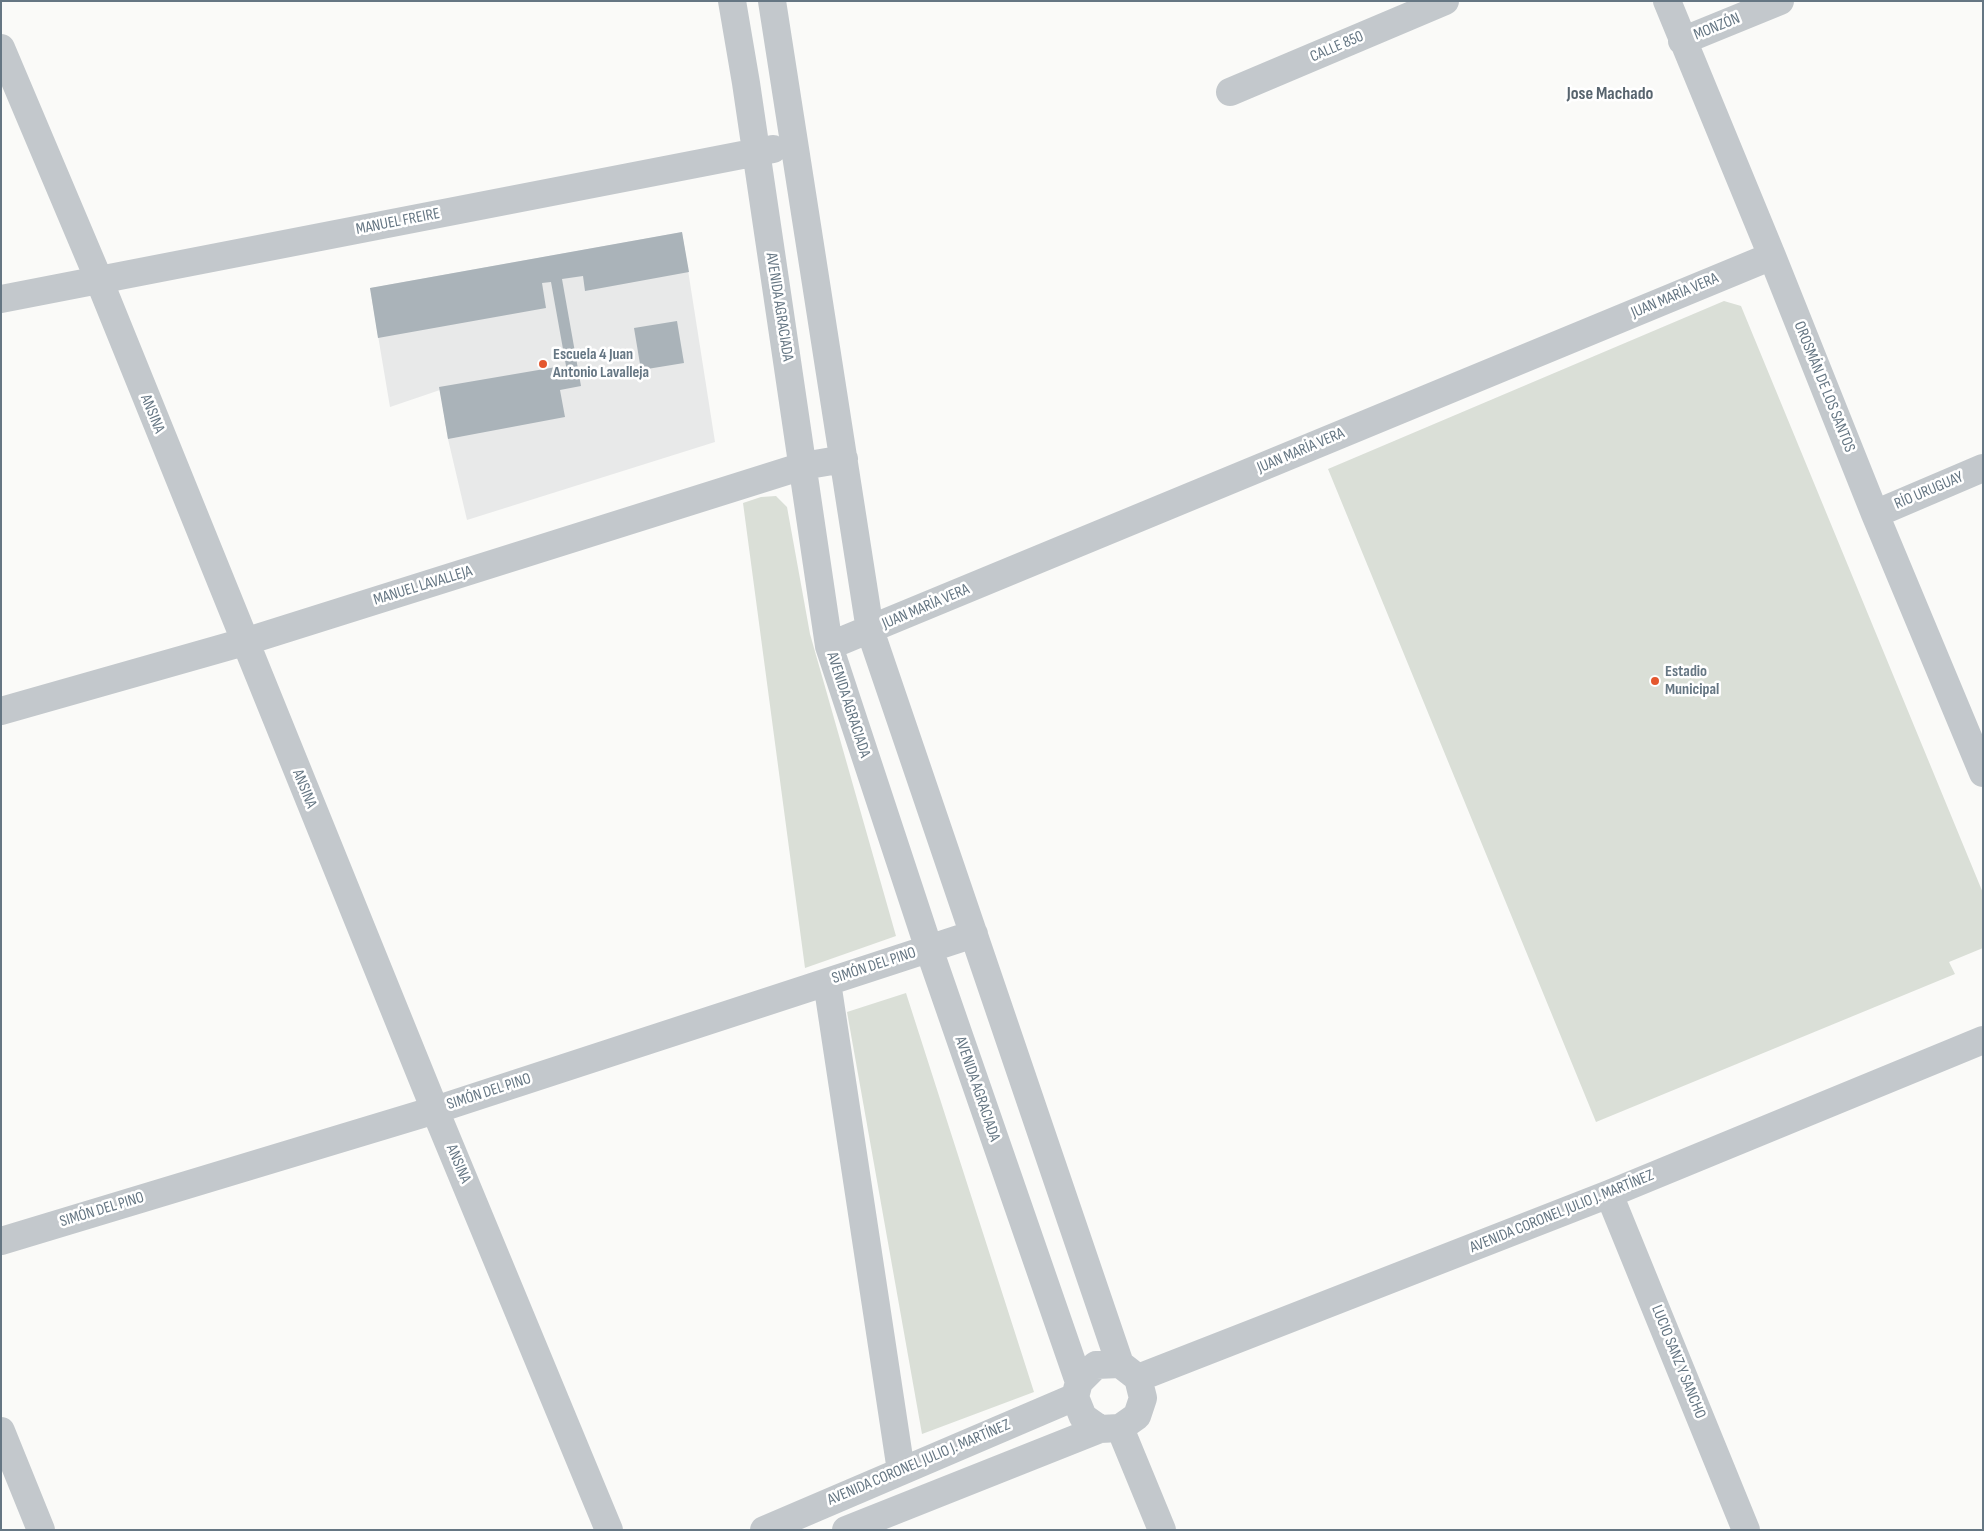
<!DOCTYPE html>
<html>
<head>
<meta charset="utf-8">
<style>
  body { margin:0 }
  #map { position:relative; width:1984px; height:1531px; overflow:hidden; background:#fafaf8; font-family:"Sofia Sans Condensed",sans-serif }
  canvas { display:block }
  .frame { position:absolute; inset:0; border:2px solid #657683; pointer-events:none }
</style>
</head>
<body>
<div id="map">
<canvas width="1984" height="1531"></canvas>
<div class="frame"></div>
</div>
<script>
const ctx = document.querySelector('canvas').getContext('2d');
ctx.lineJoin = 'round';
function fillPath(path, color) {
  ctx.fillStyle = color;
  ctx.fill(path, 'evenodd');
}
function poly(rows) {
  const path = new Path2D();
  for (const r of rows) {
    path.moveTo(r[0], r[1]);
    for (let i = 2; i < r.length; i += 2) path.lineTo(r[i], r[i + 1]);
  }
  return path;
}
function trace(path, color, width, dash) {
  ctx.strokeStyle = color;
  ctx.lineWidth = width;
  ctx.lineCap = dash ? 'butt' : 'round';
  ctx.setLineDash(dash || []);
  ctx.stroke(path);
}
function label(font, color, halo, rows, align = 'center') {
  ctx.font = font + ' "Sofia Sans Condensed",sans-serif';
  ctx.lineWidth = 5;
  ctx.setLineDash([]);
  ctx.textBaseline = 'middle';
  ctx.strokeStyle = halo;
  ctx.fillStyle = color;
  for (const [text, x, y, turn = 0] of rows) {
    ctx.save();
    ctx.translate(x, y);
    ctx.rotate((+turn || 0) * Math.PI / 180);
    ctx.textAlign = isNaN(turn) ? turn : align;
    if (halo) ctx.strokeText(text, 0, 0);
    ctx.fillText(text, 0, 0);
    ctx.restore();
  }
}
const built = poly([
  [682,232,715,442,467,520,448,439,440,390,390,407,370,288]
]);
const green = poly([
  [1724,301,1741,306,1983,893,1983,948,1949,962,1955,974,1596,1122,1328,469],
  [776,496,787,507,810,634,896,936,805,968,743,503,761,497],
  [906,993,1034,1392,922,1434,847,1012]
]);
const building = poly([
  [682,232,689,272,585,291,583,276,562,279,581,386,560,390,565,417,448,439,439,387,556,367,558,379,568,377,551,282,542,283,546,308,378,338,370,288],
  [677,321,684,363,641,370,634,328]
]);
const minor = poly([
  [732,1,746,83,829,646,929,949,1079,1382],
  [772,1,870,630,1120,1364],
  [1667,1,1772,256,1875,514,1983,773],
  [1682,41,1780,1],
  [1,48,99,280,435,1110,609,1530],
  [1230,92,1445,1],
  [1,299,773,149],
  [1875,514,1983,468],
  [829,646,1772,256],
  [1,711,244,642,803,466,844,459],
  [827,982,901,1471],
  [1609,1194,1746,1530],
  [1,1241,435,1110,974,934],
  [1120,1364,1138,1378,1143,1398,1137,1416,1120,1428,1100,1429,1083,1417,1075,1397,1079,1382,1096,1365,1120,1364],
  [1138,1378,1609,1194,1983,1040],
  [1120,1428,1162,1530],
  [1,1431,41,1530],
  [764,1530,1075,1397],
  [846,1530,1100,1429]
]);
const markers = [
  [543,364,5,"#e4572e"],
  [1655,681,5,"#e4572e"]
];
const streetNames = [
  ["MONZÓN",1717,27,-22],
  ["CALLE 850",1337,47,-23],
  ["MANUEL FREIRE",398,222,-11],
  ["JUAN MARÍA VERA",1675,296,-23],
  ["AVENIDA AGRACIADA",779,307,81],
  ["OROSMÁN DE LOS SANTOS",1824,387,68],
  ["ANSINA",152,414,68],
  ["JUAN MARÍA VERA",1301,451,-23],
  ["RÍO URUGUAY",1929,491,-23],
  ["MANUEL LAVALLEJA",423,586,-17],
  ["JUAN MARÍA VERA",926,607,-23],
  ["AVENIDA AGRACIADA",848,705,72],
  ["ANSINA",304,789,68],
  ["SIMÓN DEL PINO",874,966,-18],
  ["AVENIDA AGRACIADA",977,1089,71],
  ["SIMÓN DEL PINO",489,1092,-18],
  ["ANSINA",458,1164,67],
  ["SIMÓN DEL PINO",102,1210,-17],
  ["AVENIDA CORONEL JULIO J. MARTÍNEZ",1562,1212,-22],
  ["LUCIO SANZ Y SANCHO",1678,1362,68],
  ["AVENIDA CORONEL JULIO J. MARTÍNEZ",919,1463,-23]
];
const poiNames = [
  ["Escuela 4 Juan",553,355],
  ["Antonio Lavalleja",553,373],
  ["Estadio",1665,672],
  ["Municipal",1665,690]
];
const neighbourhoodNames = [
  ["Jose Machado",1610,94]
];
fillPath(built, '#e8e9e9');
fillPath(green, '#dadfd7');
fillPath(building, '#aab3b9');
trace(minor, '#c3c8cc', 28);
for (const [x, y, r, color] of markers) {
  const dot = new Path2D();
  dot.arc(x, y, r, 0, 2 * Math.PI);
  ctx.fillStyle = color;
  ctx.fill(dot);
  trace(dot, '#fff', 2);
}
label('16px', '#657683', '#fff', streetNames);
label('bold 16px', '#657683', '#fff', poiNames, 'left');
label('bold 18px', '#57646e', '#fff', neighbourhoodNames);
</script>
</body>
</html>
